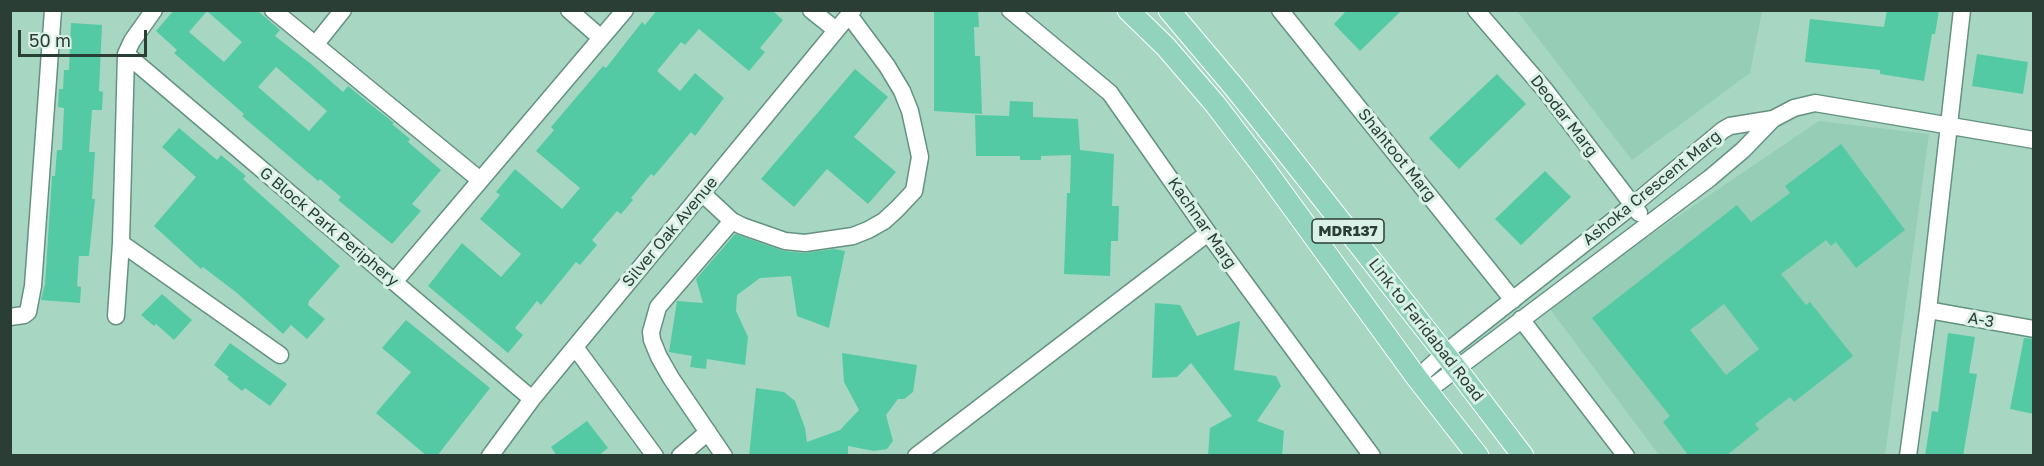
<!DOCTYPE html>
<html>
<head>
<meta charset="utf-8">
<style>
  body { margin:0 }
  #map { position:relative; width:2044px; height:466px; overflow:hidden; background:#a7d6c3; font-family:"Golos Text",sans-serif }
  canvas { display:block }
  .frame { position:absolute; inset:0; border:12px solid #2a3e36; pointer-events:none }
  .scale { position:absolute; left:18px; top:30px; width:129px; height:27px; box-sizing:border-box; border:3px solid #2a3e36; border-top:0; padding-left:8px; font-size:18px; line-height:21px; white-space:nowrap; color:#2a3e36; -webkit-text-stroke:4px #d9f1e7; paint-order:stroke }
</style>
</head>
<body>
<div id="map">
<canvas width="2044" height="466"></canvas>
<div class="frame"></div>
<div class="scale">50 m</div>
</div>
<script>
const ctx = document.querySelector('canvas').getContext('2d');
ctx.lineJoin = 'round';
function fillPath(path, color) {
  ctx.fillStyle = color;
  ctx.fill(path, 'evenodd');
}
function poly(rows) {
  const path = new Path2D();
  for (const r of rows) {
    path.moveTo(r[0], r[1]);
    for (let i = 2; i < r.length; i += 2) path.lineTo(r[i], r[i + 1]);
  }
  return path;
}
function trace(path, color, width, dash) {
  ctx.strokeStyle = color;
  ctx.lineWidth = width;
  ctx.lineCap = dash ? 'butt' : 'round';
  ctx.setLineDash(dash || []);
  ctx.stroke(path);
}
function label(font, color, halo, rows, align = 'center') {
  ctx.font = font + ' "Golos Text",sans-serif';
  ctx.lineWidth = 6;
  ctx.setLineDash([]);
  ctx.textBaseline = 'middle';
  ctx.strokeStyle = halo;
  ctx.fillStyle = color;
  for (const [text, x, y, turn = 0] of rows) {
    ctx.save();
    ctx.translate(x, y);
    ctx.rotate((+turn || 0) * Math.PI / 180);
    ctx.textAlign = isNaN(turn) ? turn : align;
    if (halo) ctx.strokeText(text, 0, 0);
    ctx.fillText(text, 0, 0);
    ctx.restore();
  }
}
const built = poly([
  [1517,11,1762,11,1750,73,1632,160],
  [1819,121,1929,134,1885,455,1659,455,1547,305]
]);
const building = poly([
  [174,10,257,10,280,30,275,36,311,64,343,92,348,86,370,104,394,123,392,124,410,139,408,142,441,170,412,204,421,211,392,244,338,200,341,197,320,179,318,181,304,169,242,116,244,114,174,53,177,50,156,31],
  [207,11,242,42,224,62,189,32],
  [276,67,327,111,309,131,258,87],
  [657,10,772,10,783,20,760,48,765,52,749,71,699,29,685,45,681,42,657,71,680,91,695,73,724,98,695,136,691,132,654,176,651,174,631,198,633,200,621,214,617,211,592,240,597,245,580,265,576,262,541,305,537,301,515,328,523,335,508,353,428,286,462,243,501,277,521,254,480,219,500,195,496,192,515,169,562,209,580,188,536,151,554,130,551,127,603,66,606,68,642,22,645,25],
  [1347,10,1402,10,1360,51,1334,24],
  [1887,10,1939,10,1935,34,1932,34,1924,81,1880,74,1880,70,1805,62,1810,19,1884,27],
  [934,11,978,11,979,27,974,27,975,56,980,56,982,114,934,111],
  [71,23,102,25,99,91,103,92,102,110,92,110,89,152,95,152,92,199,95,199,89,256,79,256,77,286,81,287,80,303,41,300,45,284,52,176,55,176,57,150,62,150,64,108,58,107,59,89,63,89,64,70,69,70],
  [1977,54,2028,62,2023,94,1972,86],
  [855,69,888,97,854,137,896,172,868,204,827,169,794,207,761,179],
  [1497,74,1526,104,1459,169,1429,138],
  [1010,101,1033,102,1033,117,1078,119,1080,150,1114,154,1112,206,1119,206,1118,241,1111,241,1110,276,1064,274,1067,193,1070,193,1071,155,1041,156,1041,160,1020,160,1020,156,976,156,975,115,1009,116],
  [179,128,217,160,221,155,246,176,243,179,340,266,309,301,308,305,325,319,307,339,291,325,283,334,237,293,203,267,201,269,154,226,196,177,162,147],
  [1841,144,1905,230,1856,268,1836,242,1831,246,1826,240,1781,274,1806,305,1810,302,1853,356,1794,402,1790,397,1755,424,1759,429,1726,456,1689,456,1663,422,1670,416,1592,318,1737,205,1751,222,1790,193,1785,186],
  [1724,304,1759,349,1726,375,1690,330],
  [1545,171,1571,197,1521,245,1495,219],
  [735,234,784,251,804,253,834,249,845,251,829,328,797,316,791,276,760,278,737,295,736,311,748,337,745,365,707,359,706,369,690,367,692,356,669,352,677,301,703,303,696,279],
  [162,294,192,320,174,340,156,324,154,326,141,315],
  [1155,303,1180,305,1197,336,1240,321,1234,370,1276,376,1281,386,1257,421,1284,431,1282,456,1208,456,1210,428,1232,416,1191,363,1177,377,1152,378],
  [406,320,490,388,437,456,427,456,376,413,411,372,382,348],
  [1948,333,1975,337,1969,373,1977,374,1963,456,1925,456,1932,411,1938,412],
  [2024,338,2034,339,2034,414,2010,409],
  [230,343,287,384,270,406,245,388,242,391,227,379,229,377,214,365],
  [842,353,917,365,913,392,904,399,898,399,886,415,893,441,887,449,874,451,848,446,848,456,749,456,756,388,784,392,795,401,805,428,807,442,840,430,859,410,844,382],
  [587,421,608,448,598,456,557,456,551,447]
]);
const minor = poly([
  [273,10,480,180],
  [569,10,601,38],
  [811,10,836,30],
  [1010,10,1110,93,1208,233,1372,456],
  [1280,10,1513,300],
  [1476,10,1545,90,1639,213],
  [315,45,343,10],
  [126,54,532,399],
  [703,194,732,221,742,226,785,241,805,243,853,236,868,230,884,221,897,209,914,191,920,157,910,111,902,91,887,66,849,15],
  [121,243,280,355],
  [394,282,625,10],
  [1928,310,2034,329],
  [116,316,121,243,126,54,132,41,154,10],
  [10,317,24,315,28,312,33,286,53,10],
  [1521,319,1626,456],
  [575,347,655,456],
  [1417,378,1445,353,1633,205,1723,130,1730,126,1773,119,1794,108,1815,103,2034,140],
  [1427,391,1710,178,1743,150,1773,119],
  [490,456,532,399,853,10],
  [680,456,708,432],
  [724,456,671,378,659,357,652,340,651,332,658,307,732,221],
  [916,456,1208,233],
  [1908,456,1928,310,1962,10]
]);
const major = poly([
  [1128,10,1166,47,1215,104,1264,168,1417,378,1478,456],
  [1169,10,1234,87,1286,152,1456,368,1523,456]
]);
const shields = [
  [1348,231,72]
];
const shieldNames = [
  ["MDR137",1348,231]
];
const streetNames = [
  ["Deodar Marg",1564,116,52],
  ["Shahtoot Marg",1397,155,51],
  ["Ashoka Crescent Marg",1652,188,-39],
  ["Kachnar Marg",1202,223,55],
  ["G Block Park Periphery",329,227,40],
  ["Silver Oak Avenue",670,232,-50],
  ["A-3",1981,320,10],
  ["Link to Faridabad Road",1426,330,52]
];
fillPath(built, '#95cdb7');
fillPath(building, '#54caa4');
trace(minor, '#649281', 19);
trace(major, '#fff', 23);
trace(minor, '#fff', 16);
trace(major, '#92d3be', 21);
for (const [x, y, w] of shields) {
  const box = new Path2D();
  box.roundRect(x - w / 2, y - 12, w, 24, 4.5);
  ctx.fillStyle = '#d9f1e7';
  ctx.fill(box);
  trace(box, '#2a3e36', 1.5);
}
label('bold 15px', '#2a3e36', null, shieldNames);
label('16px', '#2a3e36', '#d9f1e7', streetNames);
</script>
</body>
</html>
